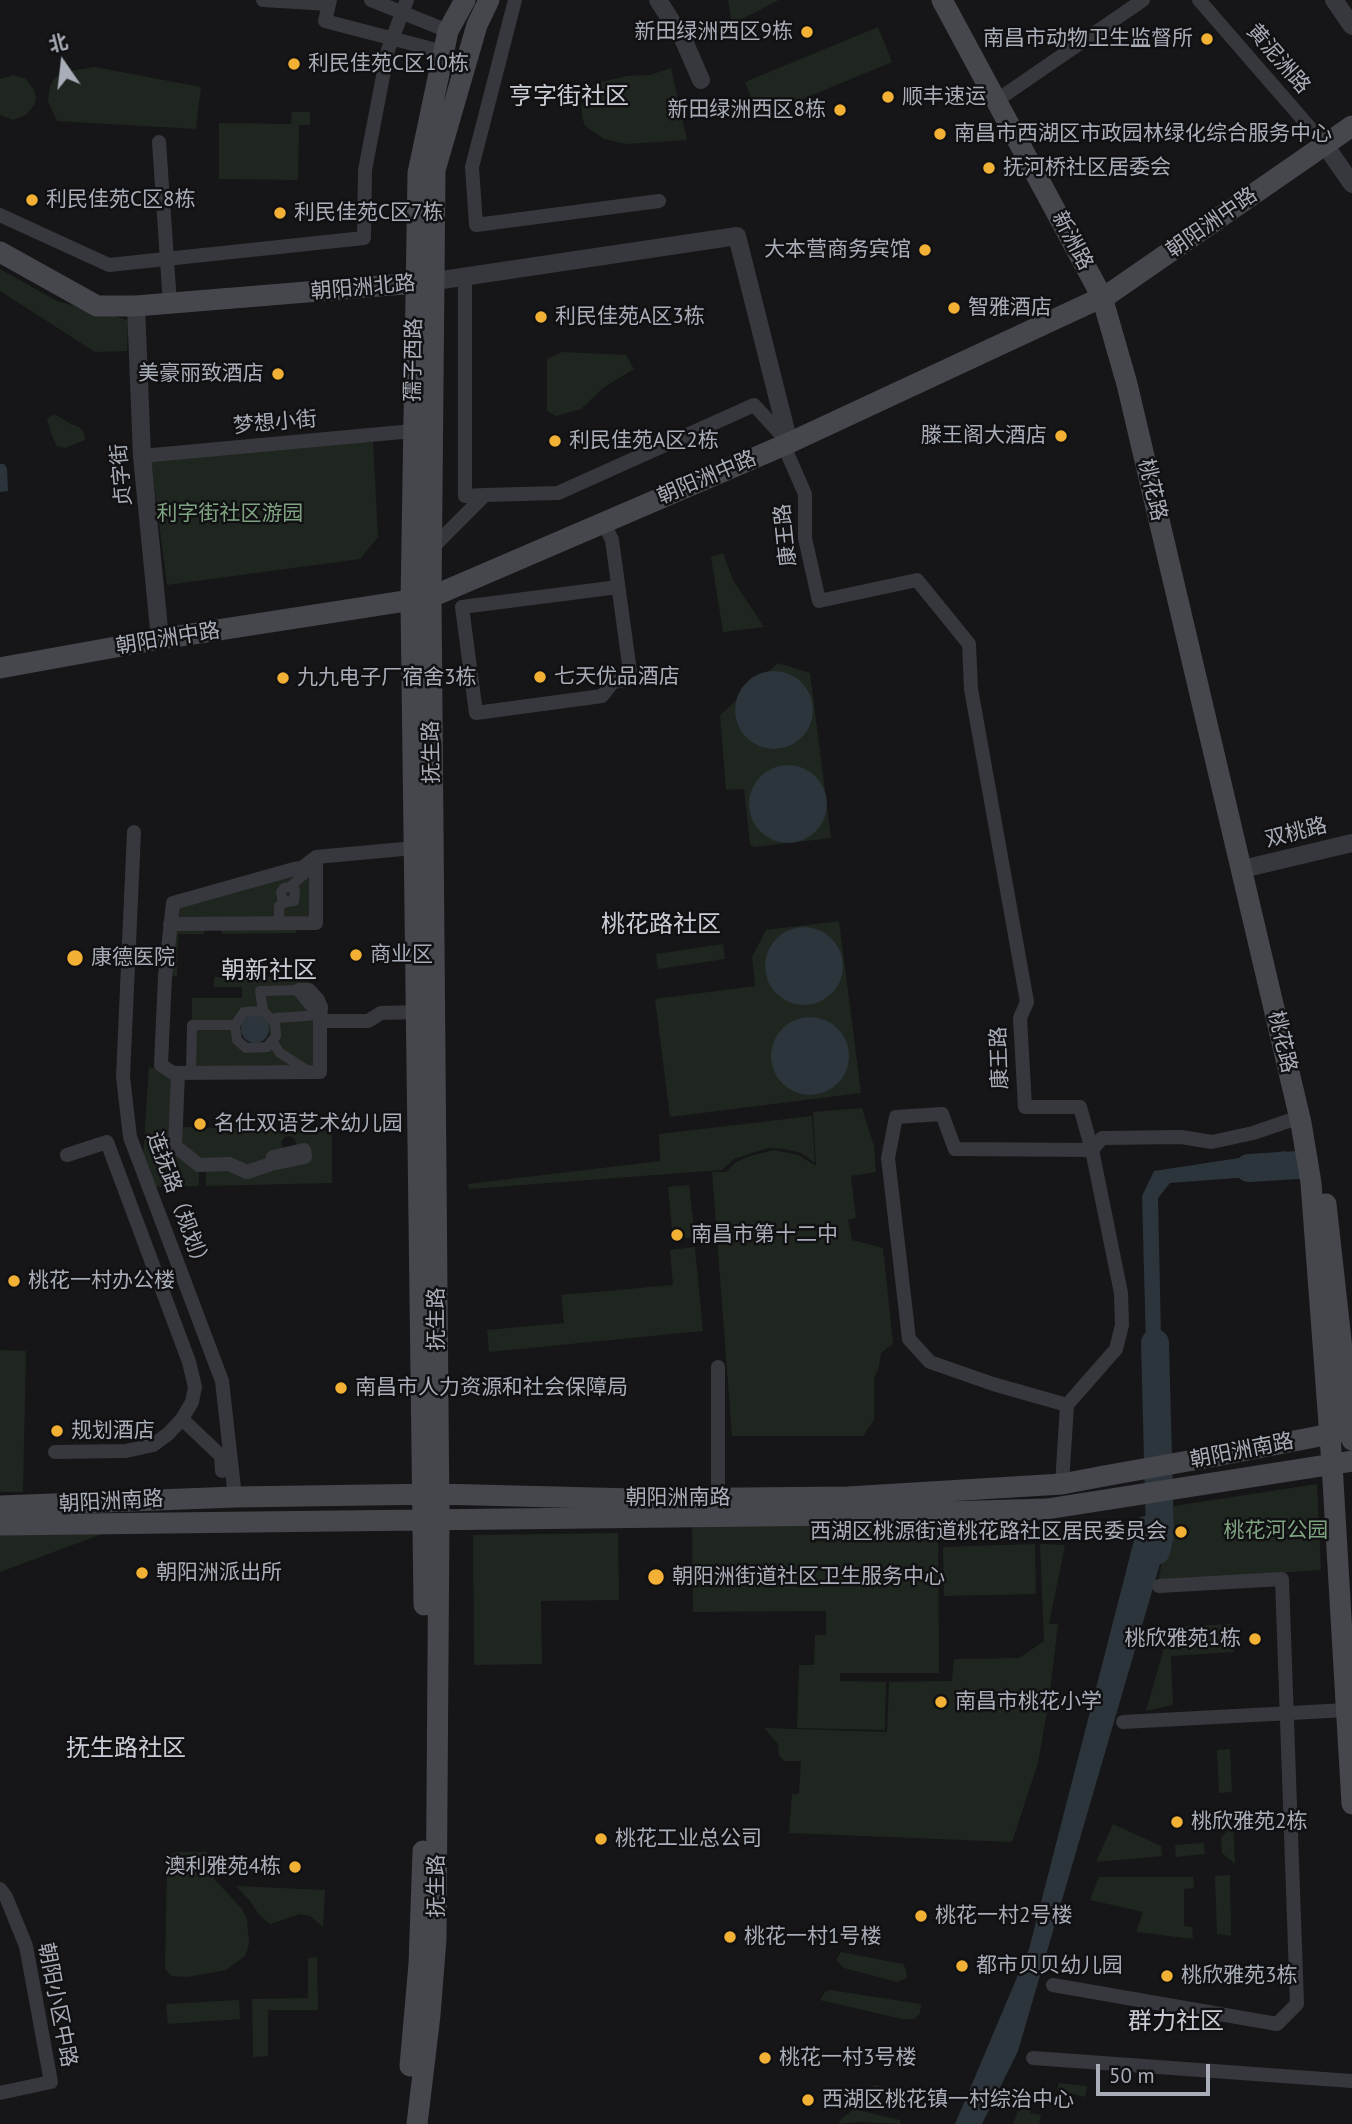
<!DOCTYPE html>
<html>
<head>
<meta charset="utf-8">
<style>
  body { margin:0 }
  #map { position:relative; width:1352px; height:2124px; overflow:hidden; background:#161618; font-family:"PT Sans","Noto Sans SC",sans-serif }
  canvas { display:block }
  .north { position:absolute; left:28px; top:28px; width:70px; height:70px; -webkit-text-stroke:5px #111113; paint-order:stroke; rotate:346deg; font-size:19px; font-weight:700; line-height:28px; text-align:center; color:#a8adb8 }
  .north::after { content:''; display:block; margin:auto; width:24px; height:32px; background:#a8adb8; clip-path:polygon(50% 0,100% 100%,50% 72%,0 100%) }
  .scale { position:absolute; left:1096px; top:2064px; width:114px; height:32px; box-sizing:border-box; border:4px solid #a8adb8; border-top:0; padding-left:9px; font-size:21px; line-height:24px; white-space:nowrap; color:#a8adb8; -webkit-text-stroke:5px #111113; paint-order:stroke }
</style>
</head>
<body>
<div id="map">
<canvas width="1352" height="2124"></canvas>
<div class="north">北</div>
<div class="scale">50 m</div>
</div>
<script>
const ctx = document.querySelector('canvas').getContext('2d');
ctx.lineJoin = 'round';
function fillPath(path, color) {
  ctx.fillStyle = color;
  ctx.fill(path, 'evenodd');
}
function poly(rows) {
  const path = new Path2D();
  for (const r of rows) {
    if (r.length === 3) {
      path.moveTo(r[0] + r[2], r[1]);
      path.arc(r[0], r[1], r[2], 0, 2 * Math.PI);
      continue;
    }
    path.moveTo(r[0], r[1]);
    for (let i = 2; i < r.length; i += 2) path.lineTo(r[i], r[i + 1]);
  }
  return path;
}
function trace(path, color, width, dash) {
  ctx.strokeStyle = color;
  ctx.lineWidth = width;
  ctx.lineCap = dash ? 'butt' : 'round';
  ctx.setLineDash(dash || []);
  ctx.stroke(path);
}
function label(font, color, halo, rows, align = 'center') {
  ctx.font = font + ' "PT Sans","Noto Sans SC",sans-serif';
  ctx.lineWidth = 5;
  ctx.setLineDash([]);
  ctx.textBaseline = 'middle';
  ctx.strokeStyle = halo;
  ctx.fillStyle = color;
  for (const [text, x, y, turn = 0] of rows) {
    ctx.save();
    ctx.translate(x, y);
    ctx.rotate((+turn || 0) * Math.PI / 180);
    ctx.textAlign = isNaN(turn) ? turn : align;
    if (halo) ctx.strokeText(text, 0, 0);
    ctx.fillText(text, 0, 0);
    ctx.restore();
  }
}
const green = poly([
  [728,0,779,0,732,24],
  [878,27,892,62,759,117,745,82],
  [95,67,201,87,196,129,57,121,48,101,50,86,55,78,64,72],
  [671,68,687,140,626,144,604,139,585,126,582,117,582,105,586,94,596,83,627,76,650,75],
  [13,75,26,79,34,90,36,97,35,104,26,115,13,120,0,115,0,79],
  [292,112,310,112,310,125,299,125,298,180,219,179,219,123,291,124],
  [0,269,57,301,128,320,127,351,95,352,0,291],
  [562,352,626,355,634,369,603,388,581,409,556,416,547,411,547,359],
  [56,415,71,424,79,427,84,432,85,440,65,448,57,446,52,436,47,420,50,416],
  [373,439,378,537,360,559,167,585,151,460],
  [723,553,733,580,764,627,723,632,711,557],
  [778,663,810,673,831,838,755,847,750,845,744,789,726,790,720,715],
  [309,870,316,916,170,919,173,903],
  [839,921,861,1093,670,1117,655,999,755,986,752,957,766,930],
  [170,924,204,924,204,934,178,934,177,976,165,976],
  [222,924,295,924,296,933,222,934],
  [723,944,725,959,658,969,656,954],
  [214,977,308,977,315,1015,314,1072,183,1079,182,1127,332,1131,332,1183,206,1186,206,1165,199,1165,199,1186,141,1187,149,1067,173,1073,191,1073,192,998,242,998,242,987,214,987],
  [235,1025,270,1034,264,1042,267,1047,246,1048],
  [290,1136,295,1139,298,1152,285,1155,281,1142,285,1137],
  [862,1108,874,1146,876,1172,851,1176,856,1218,848,1220,852,1240,883,1248,893,1344,881,1353,879,1367,874,1378,874,1420,863,1436,732,1436,712,1172,726,1172,736,1162,750,1156,774,1150,799,1155,816,1166,813,1112],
  [812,1116,815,1163,801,1153,784,1149,768,1148,734,1159,722,1170,469,1189,468,1184,660,1161,659,1134],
  [689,1185,695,1237,673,1240,668,1187],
  [695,1247,703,1331,489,1352,487,1330,564,1323,561,1295,673,1285,670,1250],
  [0,1350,26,1351,23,1492,0,1492],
  [1317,1484,1321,1570,1158,1581,1174,1506],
  [938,1525,939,1673,840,1673,840,1681,886,1682,885,1730,797,1728,799,1665,814,1665,815,1635,826,1635,826,1611,693,1612,692,1526],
  [618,1533,619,1600,541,1601,542,1664,474,1665,473,1535],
  [0,1534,102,1534,0,1572],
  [1035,1544,1036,1594,944,1596,943,1547],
  [1040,1544,1065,1545,1049,1624,1058,1624,1049,1700,1038,1763,1012,1842,789,1833,792,1794,799,1794,801,1761,784,1761,779,1755,778,1744,764,1728,887,1732,889,1682,952,1681,954,1659,1019,1658,1044,1641],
  [1233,1624,1234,1652,1171,1656,1173,1705,1146,1711,1170,1627],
  [1230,1749,1232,1792,1219,1793,1217,1750],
  [1113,1824,1161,1846,1162,1856,1096,1862],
  [1233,1825,1235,1864,1222,1853,1221,1838],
  [1204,1843,1205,1854,1176,1857,1175,1845],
  [176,1852,207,1852,207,1871,242,1909,247,1919,249,1944,245,1956,226,1970,187,1977,171,1976,165,1969,167,1860,170,1855],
  [1230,1875,1231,1936,1217,1934,1215,1876],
  [1099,1877,1193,1877,1194,1888,1184,1889,1184,1926,1192,1927,1193,1939,1136,1932,1143,1912,1090,1900],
  [236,1886,325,1890,323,1927,310,1916,300,1914,270,1924,260,1916,250,1901],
  [841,1952,903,1964,906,1969,907,1978,897,1982,844,1968,836,1960],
  [317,1957,318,2010,268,2010,268,2056,253,2057,252,1999,308,1998,308,1958],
  [830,1990,921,2004,920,2014,914,2019,902,2019,820,2000,825,1992],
  [239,2000,240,2019,168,2024,166,2004],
  [1059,2083,1087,2086,1085,2097,1057,2090],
  [874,2085,900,2090,901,2099,872,2093],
  [1021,2104,1032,2106,1030,2113,1041,2115,1039,2124,1013,2124],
  [854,2109,900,2120,901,2124,858,2122,839,2124,840,2120]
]);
const water = poly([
  [0,464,4,464,7,468,8,491,0,492],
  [774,710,39],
  [788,804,39],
  [804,966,39],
  [255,1029,14],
  [810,1056,39],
  [1285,1151,1289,1174,1170,1183,1158,1198,1162,1382,1147,1384,1142,1196,1154,1171],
  [1167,1511,1169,1533,1018,2051,982,2124,955,2124,1029,1949,1140,1517]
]);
const river = poly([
  [1249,1168,1298,1165],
  [1155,1343,1160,1535,1156,1551]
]);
const pedestrian = poly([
  [290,887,309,870,307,865],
  [279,917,279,906,286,902,282,898,281,892,284,888,290,887,295,890,294,901,286,902],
  [263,1011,260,991,299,990],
  [272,1041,267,1047,246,1048,237,1040,235,1025,244,1012,263,1011,275,1023],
  [310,1072,280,1053,272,1041,276,1036,275,1023,276,1018,320,1015],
  [191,1073,192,1025,235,1025]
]);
const minor = poly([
  [263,0,329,4],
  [330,0,325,21,444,52],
  [371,0,448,31],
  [515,0,472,167,476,225,659,201],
  [1199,0,1325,145],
  [1003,96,1143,0],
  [159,142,170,304],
  [0,215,109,265,364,238,365,170,388,50,407,0],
  [465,277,465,496,485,495],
  [784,446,805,494,805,538,819,601,917,580,969,644,971,689,1027,1002,1020,1018,1025,1107,1080,1107,1092,1150,955,1149,942,1114,896,1117,888,1158,909,1339,930,1362,993,1384,1067,1405,1062,1484],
  [142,456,413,431],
  [603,522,612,540,631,679,613,682,602,696,476,713,462,607,618,587],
  [432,548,485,495,558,493,754,405,788,442],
  [134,832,123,1077,130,1137,222,1381,235,1497],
  [316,857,302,868,294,869,173,903,165,976,161,1065,173,1073,320,1072,320,1021,368,1021,381,1013,417,1012],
  [316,857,414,848],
  [170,924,316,923,316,857],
  [320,1015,299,990,309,990,318,1000,321,1007,320,1021],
  [178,1073,175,1146,199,1165,229,1164,247,1172,271,1164,273,1157,304,1150,305,1157,271,1164],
  [718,1367,718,1498],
  [1067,1405,1116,1349,1122,1325,1121,1293,1092,1150,1102,1138,1181,1137,1212,1142,1253,1133,1300,1117],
  [182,1419,221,1456,222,1471],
  [55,1452,126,1451,153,1445,168,1434,182,1419,192,1402,195,1387,189,1362,107,1142,67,1155],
  [1123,1722,1347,1710],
  [0,1889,6,1897,26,1946,51,2082,0,2093],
  [1053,1985,1277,2024,1297,2004,1282,1579,1159,1586],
  [1033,2058,1352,2081]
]);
const tertiary = poly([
  [658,0,684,41,701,80],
  [1334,0,1352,26],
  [1325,145,1352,184],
  [422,283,737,236,789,443],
  [136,306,142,456,160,639],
  [1251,867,1352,843]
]);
const secondary = poly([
  [942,0,1102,297,1127,384,1301,1123,1311,1183,1332,1464,1352,1804],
  [0,252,97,306,136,306,416,283],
  [0,668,160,639,431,597,789,443,1109,294,1352,126],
  [1326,1204,1352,1440],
  [1216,1456,1341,1432],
  [0,1506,235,1497,438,1494,634,1499,848,1497,1062,1484,1104,1476],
  [0,1525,842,1515,1047,1509,1352,1461],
  [424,1605,411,602,418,173,448,31,465,0],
  [410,2066,419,1964,423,1851],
  [417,2124,430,2015,436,1939,439,1520,431,597,435,170,477,25,489,0]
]);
const secondaryBridge = poly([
  [1104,1476,1216,1456]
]);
const markers = [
  [807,32,7,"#f2b134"],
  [1207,39,7,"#f2b134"],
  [294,64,7,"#f2b134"],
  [888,97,7,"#f2b134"],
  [840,110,7,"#f2b134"],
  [940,134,7,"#f2b134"],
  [989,168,7,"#f2b134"],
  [32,200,7,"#f2b134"],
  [280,213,7,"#f2b134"],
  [925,250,7,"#f2b134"],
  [954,308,7,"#f2b134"],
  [541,317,7,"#f2b134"],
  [278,374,7,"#f2b134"],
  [1061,436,7,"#f2b134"],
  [555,441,7,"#f2b134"],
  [540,677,7,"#f2b134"],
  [283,678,7,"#f2b134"],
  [356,955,7,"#f2b134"],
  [75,958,9,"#f2b134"],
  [200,1124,7,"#f2b134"],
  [677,1235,7,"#f2b134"],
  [14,1281,7,"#f2b134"],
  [341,1388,7,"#f2b134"],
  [57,1431,7,"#f2b134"],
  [1181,1532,7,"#f2b134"],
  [142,1573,7,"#f2b134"],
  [656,1577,9,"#f2b134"],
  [1255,1639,7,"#f2b134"],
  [941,1702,7,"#f2b134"],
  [1177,1822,7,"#f2b134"],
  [601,1839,7,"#f2b134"],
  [295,1867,7,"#f2b134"],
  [921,1916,7,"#f2b134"],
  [730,1937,7,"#f2b134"],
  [962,1966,7,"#f2b134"],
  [1167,1976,7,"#f2b134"],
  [765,2058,7,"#f2b134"],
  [808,2100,7,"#f2b134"]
];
const poiNames = [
  ["新田绿洲西区9栋",793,32,"right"],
  ["南昌市动物卫生监督所",1193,39,"right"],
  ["利民佳苑C区10栋",308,64],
  ["顺丰速运",902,97],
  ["新田绿洲西区8栋",826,110,"right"],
  ["南昌市西湖区市政园林绿化综合服务中心",954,134],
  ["抚河桥社区居委会",1003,168],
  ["利民佳苑C区8栋",46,200],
  ["利民佳苑C区7栋",294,213],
  ["大本营商务宾馆",911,250,"right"],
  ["智雅酒店",968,308],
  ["利民佳苑A区3栋",555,317],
  ["美豪丽致酒店",264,374,"right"],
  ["滕王阁大酒店",1047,436,"right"],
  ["利民佳苑A区2栋",569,441],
  ["七天优品酒店",554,677],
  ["九九电子厂宿舍3栋",297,678],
  ["商业区",370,955],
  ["康德医院",91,958],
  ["名仕双语艺术幼儿园",214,1124],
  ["南昌市第十二中",691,1235],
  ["桃花一村办公楼",28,1281],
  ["南昌市人力资源和社会保障局",355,1388],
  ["规划酒店",71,1431],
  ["西湖区桃源街道桃花路社区居民委员会",1167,1532,"right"],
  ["朝阳洲派出所",156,1573],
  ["朝阳洲街道社区卫生服务中心",672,1577],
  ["桃欣雅苑1栋",1241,1639,"right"],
  ["南昌市桃花小学",955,1702],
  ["桃欣雅苑2栋",1191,1822],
  ["桃花工业总公司",615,1839],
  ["澳利雅苑4栋",281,1867,"right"],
  ["桃花一村2号楼",935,1916],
  ["桃花一村1号楼",744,1937],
  ["都市贝贝幼儿园",976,1966],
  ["桃欣雅苑3栋",1181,1976],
  ["桃花一村3号楼",779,2058],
  ["西湖区桃花镇一村综治中心",822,2100]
];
const streetNames = [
  ["黄泥洲路",1278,59,49],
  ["朝阳洲中路",1212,223,-35],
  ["新洲路",1072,241,62],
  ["朝阳洲北路",363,288,-5],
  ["孺子西路",414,360,-89],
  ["梦想小街",275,423,-5],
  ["贞字街",122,475,-95],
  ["朝阳洲中路",707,478,-23],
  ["桃花路",1152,490,77],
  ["康王路",786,535,-96],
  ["朝阳洲中路",168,639,-9],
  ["抚生路",432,752,-91],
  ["双桃路",1296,833,-14],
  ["桃花路",1282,1042,77],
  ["康王路",1000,1058,-92],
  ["连抚路（规划）",178,1202,70],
  ["抚生路",437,1319,-90],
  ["朝阳洲南路",1242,1451,-11],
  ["朝阳洲南路",678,1498],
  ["朝阳洲南路",111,1502,-3],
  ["抚生路",437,1886,-90],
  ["朝阳小区中路",57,2005,79]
];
const parkNames = [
  ["利字街社区游园",230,514],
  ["桃花河公园",1276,1531]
];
const quarterNames = [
  ["亨字街社区",569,97],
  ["桃花路社区",661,925],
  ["朝新社区",269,971],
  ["抚生路社区",126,1749],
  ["群力社区",1176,2022]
];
fillPath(green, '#1e261f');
fillPath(water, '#2c353c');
trace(river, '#2c353c', 28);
trace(pedestrian, '#37383d', 10);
trace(minor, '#37383d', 14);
trace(tertiary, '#37383d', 18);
trace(secondary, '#45474d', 21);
trace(secondaryBridge, '#45474d', 21);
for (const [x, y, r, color] of markers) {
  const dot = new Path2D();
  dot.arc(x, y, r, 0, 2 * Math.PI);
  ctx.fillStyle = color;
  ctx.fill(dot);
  trace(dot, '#111113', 2.5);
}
label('21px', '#a8adb8', '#111113', poiNames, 'left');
label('21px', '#a8adb8', '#111113', streetNames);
label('21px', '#7fa381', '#111113', parkNames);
label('24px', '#c9ccd4', '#111113', quarterNames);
</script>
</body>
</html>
